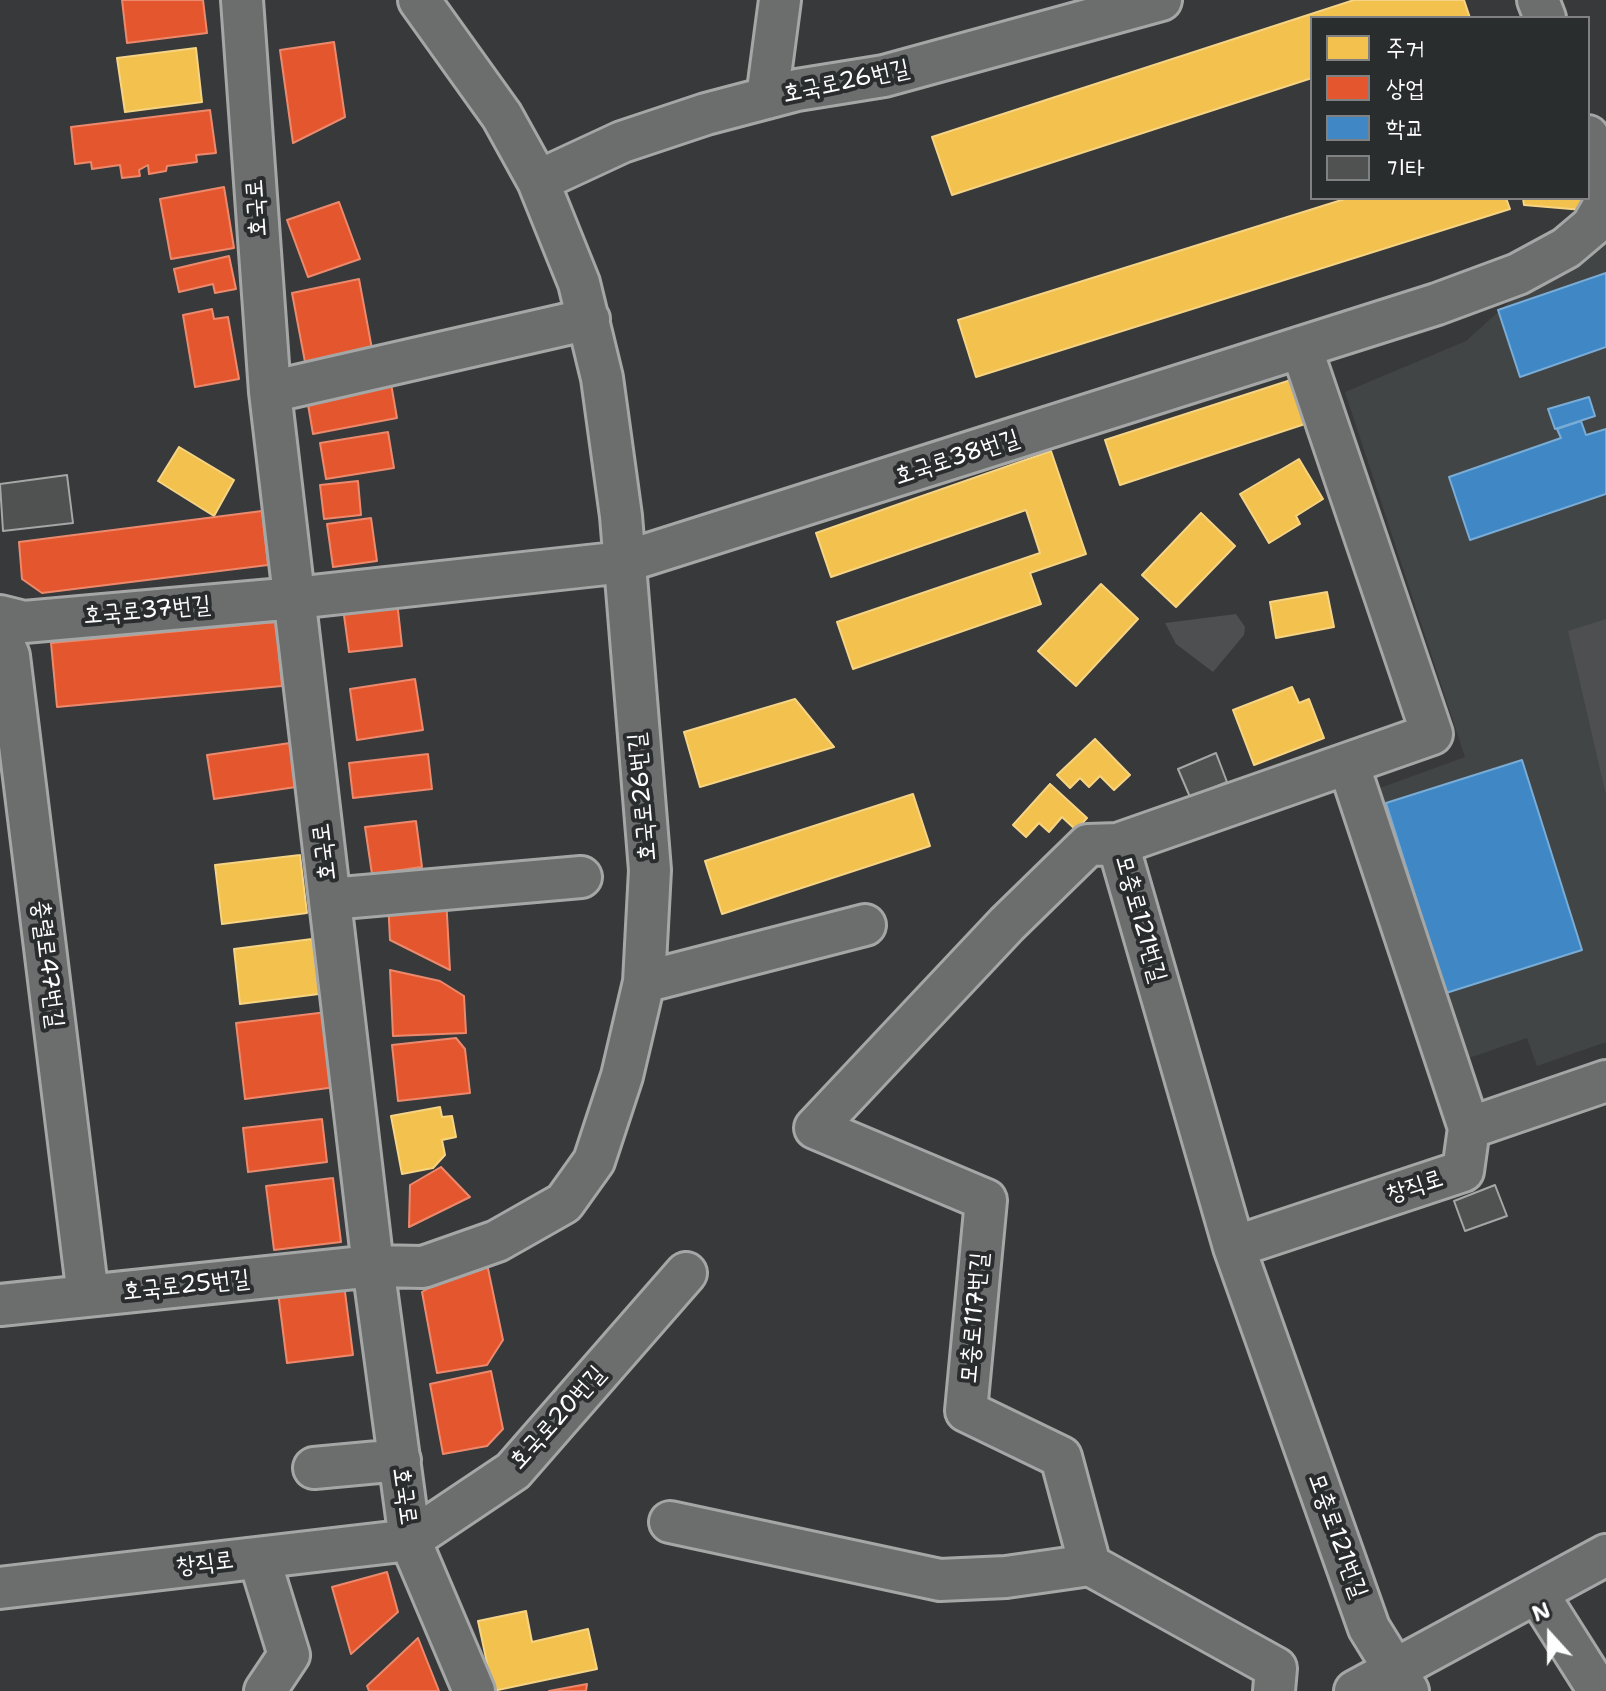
<!DOCTYPE html>
<html>
<head>
<meta charset="utf-8">
<style>
  body { margin:0 }
  #map { position:relative; width:1606px; height:1691px; overflow:hidden; background:#38393a; font-family:"Shantell Sans","Poor Story",sans-serif }
  canvas { display:block }
  .legend { position:absolute; left:1310px; top:16px; width:280px; height:184px; box-sizing:border-box; background:#2a2d2e; border:2px solid #7f8182; margin:0; padding:10px 14px; list-style:none; font-size:24px; color:#fff }
  .legend li { display:flex; align-items:center; gap:16px; height:40px }
  .legend b { width:40px; border:2px solid #7f8182 }
  .north { position:absolute; left:1510px; top:1595px; width:80px; height:80px; -webkit-text-stroke:6px #2a2d2e; paint-order:stroke; rotate:339deg; font-size:22px; font-weight:700; line-height:32px; text-align:center; color:#fff }
  .north::after { content:''; display:block; margin:auto; width:28px; height:36px; background:#fff; clip-path:polygon(50% 0,100% 100%,50% 72%,0 100%) }
</style>
</head>
<body>
<div id="map">
<canvas width="1606" height="1691"></canvas>
<ul class="legend">
<li><b style="height:22px;background:#f2c14e"></b>주거</li>
<li><b style="height:22px;background:#e4572e"></b>상업</li>
<li><b style="height:22px;background:#3f88c5"></b>학교</li>
<li><b style="height:22px;background:#505151"></b>기타</li>
</ul>
<div class="north">N</div>
</div>
<script>
const ctx = document.querySelector('canvas').getContext('2d');
ctx.lineJoin = 'round';
function fillPath(path, color) {
  ctx.fillStyle = color;
  ctx.fill(path, 'evenodd');
}
function poly(rows) {
  const path = new Path2D();
  for (const r of rows) {
    path.moveTo(r[0], r[1]);
    for (let i = 2; i < r.length; i += 2) path.lineTo(r[i], r[i + 1]);
  }
  return path;
}
function trace(path, color, width, dash) {
  ctx.strokeStyle = color;
  ctx.lineWidth = width;
  ctx.lineCap = dash ? 'butt' : 'round';
  ctx.setLineDash(dash || []);
  ctx.stroke(path);
}
function label(font, color, halo, rows, align = 'center') {
  ctx.font = font + ' "Shantell Sans","Poor Story",sans-serif';
  ctx.lineWidth = 8;
  ctx.setLineDash([]);
  ctx.textBaseline = 'middle';
  ctx.strokeStyle = halo;
  ctx.fillStyle = color;
  for (const [text, x, y, turn = 0] of rows) {
    ctx.save();
    ctx.translate(x, y);
    ctx.rotate((+turn || 0) * Math.PI / 180);
    ctx.textAlign = isNaN(turn) ? turn : align;
    if (halo) ctx.strokeText(text, 0, 0);
    ctx.fillText(text, 0, 0);
    ctx.restore();
  }
}
const built = poly([
  [1606,242,1606,1042,1537,1066,1527,1038,1460,1061,1372,791,1465,757,1345,392,1466,341,1527,286]
]);
const green = poly([
  [1236,614,1245,627,1244,635,1213,672,1176,644,1165,623],
  [1606,619,1606,795,1568,631]
]);
const homes = poly([
  [1354,0,1464,0,1470,18,1312,18,1312,78,952,195,932,137,1354,0],
  [196,48,202,102,125,112,117,58,196,48],
  [1348,198,1506,198,1510,209,976,377,958,320,1348,198],
  [1523,198,1583,198,1583,210,1524,205,1523,198],
  [1297,378,1311,422,1120,485,1105,440,1297,378],
  [179,447,234,480,214,516,158,481,179,447],
  [1051,451,1086,554,1030,573,1041,604,853,669,837,622,1040,553,1026,510,831,577,816,533,1051,451],
  [1299,459,1323,499,1296,516,1300,524,1269,543,1240,494,1299,459],
  [1201,513,1235,546,1176,607,1142,575,1201,513],
  [1101,584,1138,619,1076,686,1038,651,1101,584],
  [1327,592,1334,627,1276,638,1270,602,1327,592],
  [1292,687,1299,703,1309,699,1324,738,1254,765,1233,710,1292,687],
  [795,699,834,747,700,787,684,732,795,699],
  [1095,739,1130,775,1114,790,1100,776,1089,787,1080,778,1070,788,1057,775,1095,739],
  [1050,784,1087,818,1076,830,1062,817,1049,832,1039,823,1026,837,1013,825,1050,784],
  [913,794,930,846,722,914,705,861,913,794],
  [300,855,307,913,222,924,215,865,300,855],
  [312,939,319,994,240,1004,234,949,312,939],
  [440,1107,442,1117,452,1116,456,1137,442,1140,445,1155,433,1168,402,1174,391,1116,440,1107],
  [526,1611,532,1642,588,1629,597,1669,493,1691,478,1621,526,1611]
]);
const shops = poly([
  [122,0,203,0,207,33,127,43,122,0],
  [334,42,345,117,293,143,280,50,334,42],
  [210,110,216,153,196,155,197,162,167,166,166,171,149,174,148,165,139,170,140,176,122,178,120,165,92,169,91,162,75,164,71,127,210,110],
  [224,187,234,248,171,259,160,199,224,187],
  [339,202,360,259,308,277,287,220,339,202],
  [229,256,236,289,215,293,213,284,179,292,174,269,229,256],
  [359,279,372,349,305,362,292,293,359,279],
  [212,309,214,319,228,317,239,379,195,387,183,315,212,309],
  [389,372,397,418,313,434,305,387,389,372],
  [388,432,394,468,326,479,320,443,388,432],
  [358,481,361,515,324,519,320,485,358,481],
  [262,511,268,565,42,593,22,579,19,542,262,511],
  [371,518,377,561,333,567,327,524,371,518],
  [397,601,402,646,349,652,343,608,397,601],
  [276,622,282,686,57,707,51,643,276,622],
  [415,679,423,730,357,740,350,689,415,679],
  [290,743,296,787,214,799,207,755,290,743],
  [428,754,432,789,353,798,349,763,428,754],
  [416,821,422,867,372,874,365,827,416,821],
  [446,897,450,970,390,940,388,900,446,897],
  [390,970,440,981,464,996,466,1033,393,1036,390,970],
  [327,1012,336,1087,245,1099,236,1023,327,1012],
  [456,1038,465,1049,470,1093,398,1101,392,1045,456,1038],
  [322,1119,327,1162,248,1172,243,1128,322,1119],
  [441,1167,470,1197,409,1227,410,1185,441,1167],
  [333,1178,341,1242,274,1250,266,1186,333,1178],
  [486,1259,503,1340,487,1365,437,1373,422,1292,470,1263,486,1259],
  [344,1284,353,1355,287,1363,278,1292,344,1284],
  [491,1371,503,1429,487,1446,443,1454,430,1384,491,1371],
  [387,1572,398,1612,351,1654,332,1587,387,1572],
  [418,1638,439,1691,369,1691,367,1686,418,1638],
  [587,1684,586,1691,549,1691,587,1684]
]);
const schools = poly([
  [1606,273,1606,347,1520,377,1498,310,1606,273],
  [1589,397,1595,416,1555,429,1548,409,1589,397],
  [1581,421,1586,435,1606,429,1606,494,1470,540,1449,477,1561,438,1557,429,1581,421],
  [1522,760,1582,950,1446,993,1386,803,1522,760]
]);
const building = poly([
  [67,475,73,523,3,531,0,484,67,475],
  [1216,753,1227,782,1190,797,1178,769,1216,753],
  [1495,1185,1507,1216,1465,1231,1454,1201,1495,1185]
]);
const minor = poly([
  [242,0,270,392,373,1266,410,1540,474,1691],
  [1538,0,1545,18],
  [767,98,780,0],
  [538,181,622,142,706,114,797,90,884,76,1161,0],
  [270,392,589,319],
  [0,616,24,622,295,598,624,562,1437,304,1518,274,1566,248,1592,226,1605,203,1603,177,1588,136],
  [0,634,9,656,88,1296],
  [1349,766,1469,1128],
  [1118,844,1234,1247,1369,1628,1408,1691],
  [330,899,581,877],
  [644,982,865,925],
  [1234,1247,1463,1171,1469,1128,1606,1081],
  [0,1305,373,1266,423,1267,497,1241,564,1203,594,1161,622,1076,644,982,650,870,621,516,602,378,579,283,538,181,502,116,419,0],
  [314,1468,400,1460],
  [670,1522,940,1580,1006,1577,1090,1565,1061,1457,966,1411,986,1200,815,1128,1007,924,1088,845,1118,844,1432,734,1301,347],
  [259,1558,289,1655,265,1691],
  [1090,1565,1276,1668,1274,1691],
  [0,1588,410,1540,513,1471,686,1273],
  [1537,1593,1599,1691],
  [1355,1691,1606,1555]
]);
const streetNames = [
  ["호국로26번길",846,82,-12],
  ["호국로",257,208,-94],
  ["호국로38번길",957,458,-18],
  ["호국로37번길",147,611,-5],
  ["호국로26번길",643,797,-95],
  ["호국로",325,852,-97],
  ["모충로121번길",1140,919,74],
  ["충렬로47번길",47,964,83],
  ["창직로",1415,1187,-18],
  ["호국로25번길",186,1286,-6],
  ["모충로117번길",975,1318,-85],
  ["호국로20번길",558,1418,-48],
  ["호국로",404,1496,82],
  ["모충로121번길",1337,1536,70],
  ["창직로",205,1564,-7]
];
fillPath(built, '#424546');
fillPath(green, '#4d4f50');
fillPath(homes, '#f2c14e');
trace(homes, '#f6d483', 2);
fillPath(shops, '#e4572e');
trace(shops, '#ec896d', 2);
fillPath(schools, '#3f88c5');
trace(schools, '#79acd6', 2);
fillPath(building, '#505151');
trace(building, '#a5a6a6', 2);
trace(minor, '#a5a6a6', 46);
trace(minor, '#6c6d6d', 40);
label('24px', '#fff', '#2a2d2e', streetNames);
</script>
</body>
</html>
